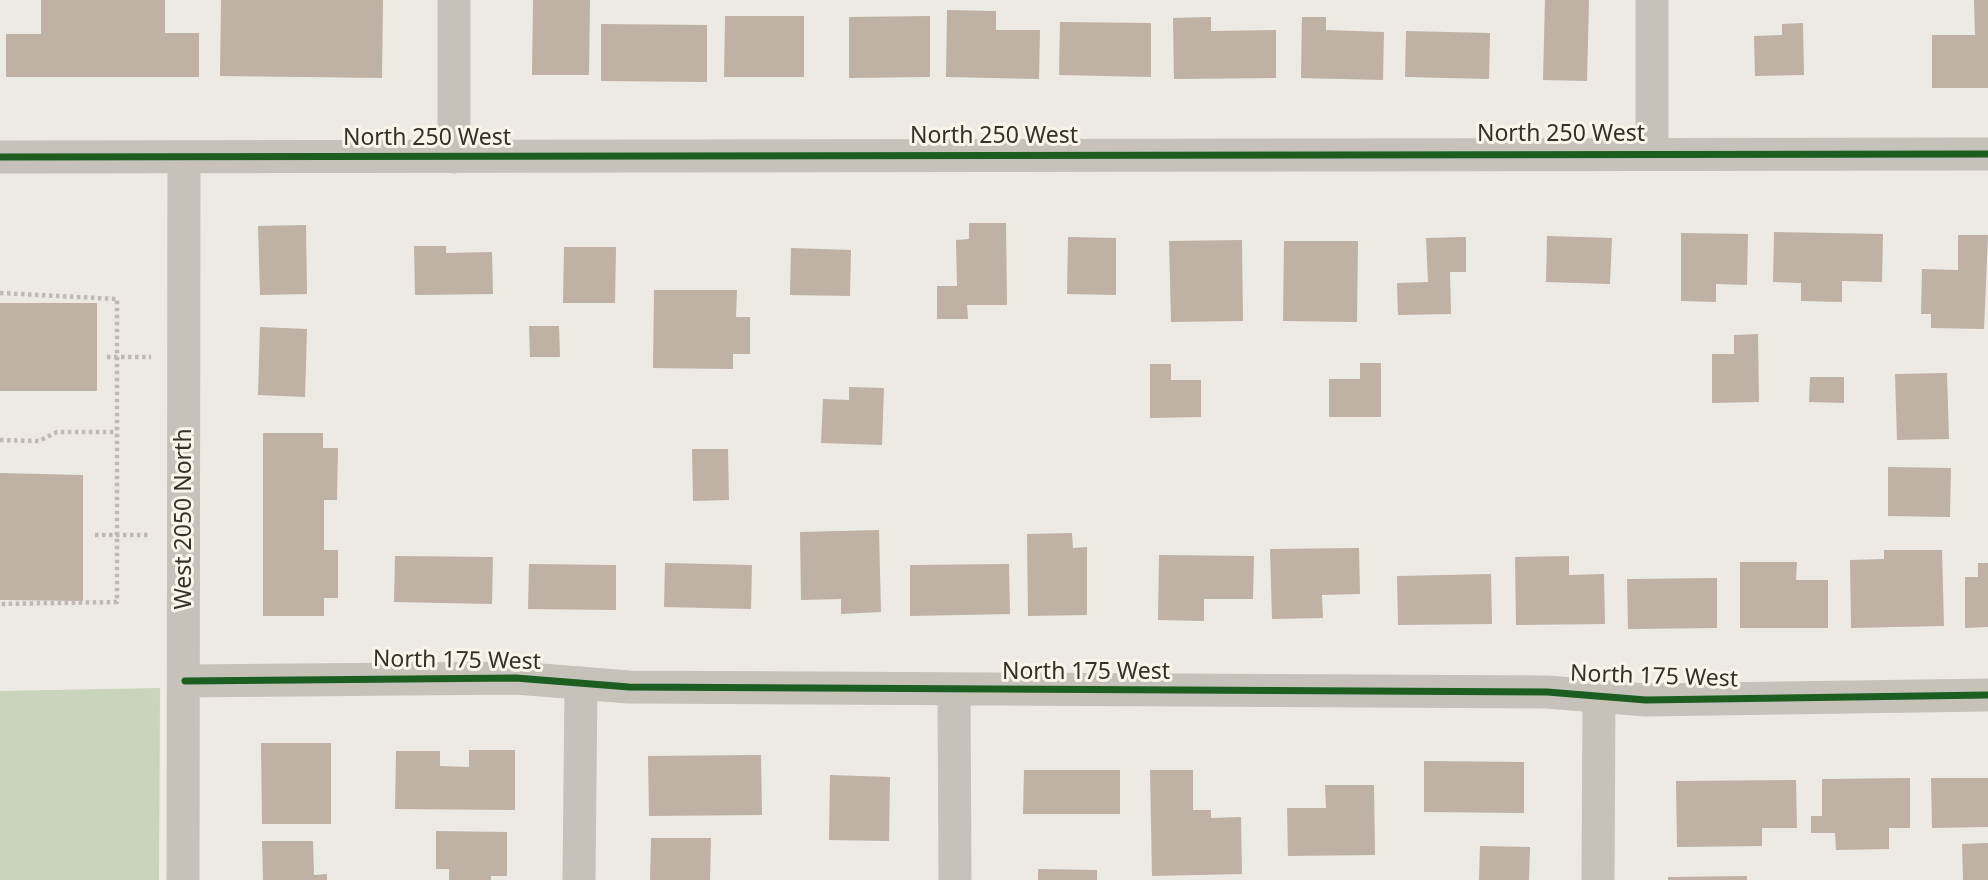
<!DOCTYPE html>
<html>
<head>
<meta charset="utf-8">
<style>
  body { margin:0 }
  canvas { display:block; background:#eceae2 }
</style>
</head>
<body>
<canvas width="1988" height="880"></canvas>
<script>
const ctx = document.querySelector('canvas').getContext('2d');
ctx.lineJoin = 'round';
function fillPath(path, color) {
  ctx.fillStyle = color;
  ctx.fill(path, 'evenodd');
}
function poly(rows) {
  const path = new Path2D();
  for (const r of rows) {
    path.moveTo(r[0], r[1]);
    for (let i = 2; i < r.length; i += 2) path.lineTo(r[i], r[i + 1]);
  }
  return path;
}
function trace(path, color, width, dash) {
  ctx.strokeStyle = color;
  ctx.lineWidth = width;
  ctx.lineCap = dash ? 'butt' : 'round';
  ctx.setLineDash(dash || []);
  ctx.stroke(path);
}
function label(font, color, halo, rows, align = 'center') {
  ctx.font = font + ' "Noto Sans",sans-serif';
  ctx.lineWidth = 6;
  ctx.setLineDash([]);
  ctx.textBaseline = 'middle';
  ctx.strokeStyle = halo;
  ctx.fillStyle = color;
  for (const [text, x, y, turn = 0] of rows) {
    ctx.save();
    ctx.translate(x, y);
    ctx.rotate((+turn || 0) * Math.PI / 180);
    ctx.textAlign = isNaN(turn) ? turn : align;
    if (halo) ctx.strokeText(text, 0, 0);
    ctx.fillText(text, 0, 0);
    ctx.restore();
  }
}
const green = poly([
  [160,688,159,880,0,880,0,691]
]);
const building = poly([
  [41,0,165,0,165,33,199,33,199,77,6,77,6,34,41,34],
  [221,0,383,0,382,78,220,76],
  [533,0,590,0,589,75,532,75],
  [1545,0,1589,0,1587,81,1543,80],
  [1974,0,1988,0,1988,88,1932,88,1932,35,1975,35],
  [947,10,996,11,996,30,1040,30,1039,79,946,77],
  [725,16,804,16,804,77,724,77],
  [930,16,930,77,849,78,849,17],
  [1211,17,1211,31,1276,30,1276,78,1174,79,1173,18],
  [1302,17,1326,17,1326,30,1384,32,1383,80,1301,78],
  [1060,22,1151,23,1151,77,1059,75],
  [1803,23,1804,75,1755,76,1754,36,1782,35,1782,24],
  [601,24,707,25,707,82,601,81],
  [1406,31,1490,33,1489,79,1405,77],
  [969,223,1006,223,1007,305,967,305,968,319,937,319,937,286,957,286,956,240,969,239],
  [306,225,307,294,260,295,258,226],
  [1774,232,1883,234,1882,282,1842,281,1842,302,1801,301,1801,283,1773,282],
  [1681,233,1748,234,1747,285,1716,284,1716,302,1681,301],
  [1958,235,1988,235,1984,329,1931,328,1931,314,1921,314,1922,269,1958,270],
  [1547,236,1612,238,1610,284,1546,282],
  [1068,237,1116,238,1116,295,1067,294],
  [1466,237,1466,272,1450,272,1451,314,1398,315,1397,283,1428,282,1426,238],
  [1242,240,1243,321,1171,322,1169,241],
  [1284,241,1358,241,1357,322,1283,321],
  [414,246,446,246,446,253,492,252,493,294,415,295],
  [564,247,616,247,615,303,563,303],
  [791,248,851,250,850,296,790,295],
  [654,290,737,290,736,317,750,317,750,354,733,354,733,369,653,368],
  [0,303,97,303,97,391,0,391],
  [529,326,559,326,560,357,530,357],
  [260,327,307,329,305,397,258,395],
  [1758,334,1759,402,1712,403,1712,354,1734,354,1734,335],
  [1360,363,1381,363,1381,417,1329,417,1329,379,1360,379],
  [1150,364,1171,364,1171,380,1201,380,1201,417,1150,418],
  [1947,373,1949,439,1897,440,1895,374],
  [1810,377,1844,377,1844,403,1809,402],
  [849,387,884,388,882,445,821,443,823,399,849,400],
  [263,433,323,433,323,448,338,448,337,500,324,500,324,550,338,550,338,598,324,598,324,616,263,616],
  [692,449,728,449,729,500,693,501],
  [1888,467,1951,468,1950,517,1888,516],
  [0,473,83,475,83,601,0,600],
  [879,530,881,612,841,614,841,599,801,600,800,532],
  [1072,533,1073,548,1087,547,1087,615,1028,616,1027,534],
  [1359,548,1360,594,1322,595,1323,618,1272,619,1270,549],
  [1884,550,1942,550,1944,626,1851,628,1850,560,1884,559],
  [1159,555,1254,556,1253,599,1204,599,1204,621,1158,620],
  [395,556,493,557,492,604,394,602],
  [1569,556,1569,575,1604,574,1605,624,1516,625,1515,557],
  [1740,562,1797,562,1796,580,1828,580,1828,628,1740,628],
  [665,563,752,565,751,609,664,607],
  [1978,563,1988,563,1988,627,1965,628,1965,577,1978,577],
  [529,564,616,565,616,610,528,609],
  [1009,564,1010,614,910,616,910,565],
  [1491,574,1492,624,1398,625,1397,576],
  [1717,578,1717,628,1628,629,1627,579],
  [261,743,331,743,331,824,262,824],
  [469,750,515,750,515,810,395,809,396,751,440,751,440,766,469,767],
  [761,755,762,815,649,816,648,756],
  [1424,761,1524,762,1524,813,1424,812],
  [1024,770,1120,770,1120,814,1023,814],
  [1150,770,1193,770,1193,810,1211,810,1211,818,1241,817,1242,874,1152,876],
  [830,775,890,777,889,841,829,840],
  [1910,778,1910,828,1889,828,1889,849,1836,850,1835,833,1811,833,1811,816,1822,816,1822,779],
  [1931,778,1988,778,1988,827,1932,828],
  [1796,780,1797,828,1762,828,1762,846,1677,847,1676,781],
  [1325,785,1374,785,1375,855,1288,856,1287,808,1326,808],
  [436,831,507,832,507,876,491,876,491,880,449,880,449,869,436,869],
  [651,838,711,838,710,880,650,880],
  [262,841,313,841,314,875,327,874,327,880,263,880],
  [1988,843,1988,880,1963,880,1962,844],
  [1480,846,1530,847,1529,880,1479,880],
  [1038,869,1097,870,1097,880,1038,880],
  [1747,876,1747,880,1668,880,1668,877]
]);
const path = poly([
  [0,293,117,299,117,602,0,604],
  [107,357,151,357],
  [0,440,39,441,57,432,117,432],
  [95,535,151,535]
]);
const minor = poly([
  [1652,0,1652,153],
  [0,157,1988,154],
  [454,157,454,0],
  [185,681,516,678,629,687,1547,692,1646,700,1988,695],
  [954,690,955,880],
  [183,880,184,158],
  [579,880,581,683],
  [1598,880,1599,696]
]);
const cycleway = poly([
  [0,157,1988,154],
  [185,681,516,678,629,687,1547,692,1646,700,1988,695]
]);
const streetNames = [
  ["North 250 West",1561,134],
  ["North 250 West",994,136],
  ["North 250 West",427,138],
  ["West 2050 North",184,519,-90],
  ["North 175 West",457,661,1],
  ["North 175 West",1086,672],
  ["North 175 West",1654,677,2]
];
fillPath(green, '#cad3bc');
fillPath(building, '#bfb1a4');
trace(path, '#bebab3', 4.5, [3.5, 3.5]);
trace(minor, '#c6c2ba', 33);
trace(cycleway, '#1b5e20', 7);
label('23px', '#363029', '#f9f5e9', streetNames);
</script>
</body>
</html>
